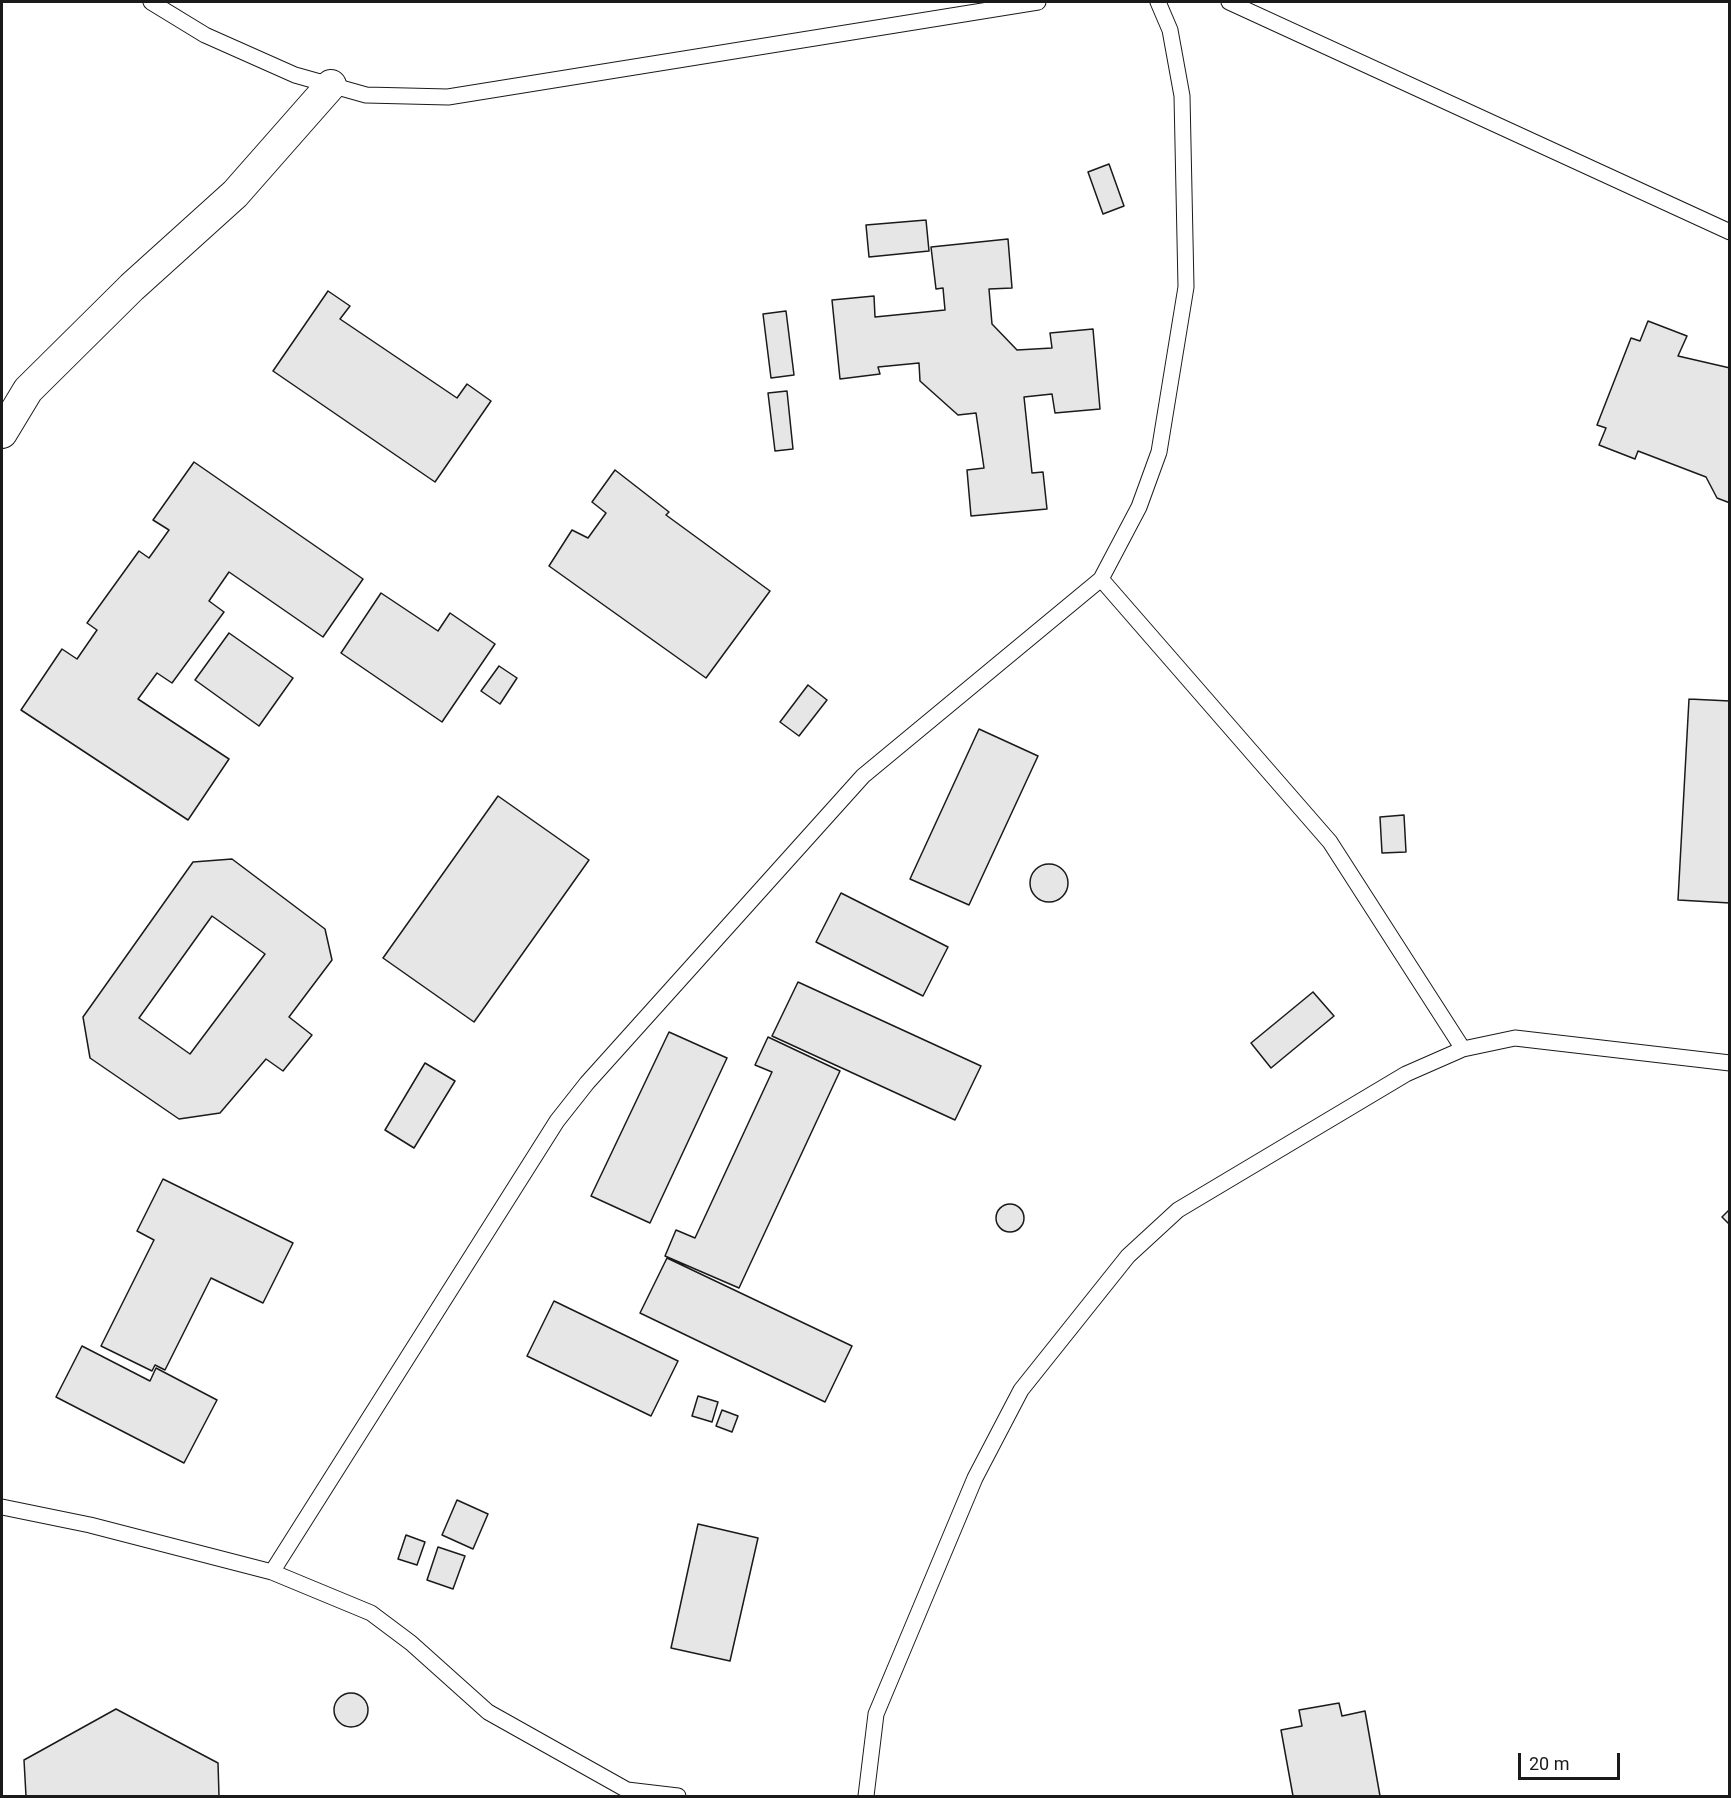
<!DOCTYPE html>
<html>
<head>
<meta charset="utf-8">
<style>
  body { margin:0 }
  #map { position:relative; width:1731px; height:1798px; overflow:hidden; background:#fff; font-family:Roboto,sans-serif }
  canvas { display:block }
  .frame { position:absolute; inset:0; border:3px solid #1a1a1a; pointer-events:none }
  .scale { position:absolute; left:1518px; top:1753px; width:102px; height:27px; box-sizing:border-box; border:3px solid #1a1a1a; border-top:0; padding-left:8px; font-size:18px; line-height:21px; white-space:nowrap; color:#1a1a1a; -webkit-text-stroke:4px #fff; paint-order:stroke }
</style>
</head>
<body>
<div id="map">
<canvas width="1731" height="1798"></canvas>
<div class="frame"></div>
<div class="scale">20 m</div>
</div>
<script>
const ctx = document.querySelector('canvas').getContext('2d');
ctx.lineJoin = 'round';
function fillPath(path, color) {
  ctx.fillStyle = color;
  ctx.fill(path, 'evenodd');
}
function poly(rows) {
  const path = new Path2D();
  for (const r of rows) {
    if (r.length === 3) {
      path.moveTo(r[0] + r[2], r[1]);
      path.arc(r[0], r[1], r[2], 0, 2 * Math.PI);
      continue;
    }
    path.moveTo(r[0], r[1]);
    for (let i = 2; i < r.length; i += 2) path.lineTo(r[i], r[i + 1]);
  }
  return path;
}
function trace(path, color, width, dash) {
  ctx.strokeStyle = color;
  ctx.lineWidth = width;
  ctx.lineCap = dash ? 'butt' : 'round';
  ctx.setLineDash(dash || []);
  ctx.stroke(path);
}
const building = poly([
  [1109,164,1124,206,1103,214,1088,172,1109,164],
  [926,220,929,251,869,257,866,225,926,220],
  [1008,239,1012,288,989,289,992,324,1017,350,1052,348,1050,333,1093,329,1100,409,1055,413,1052,394,1024,397,1032,473,1043,472,1047,509,971,516,967,470,984,468,976,413,958,415,920,381,919,363,878,367,880,374,840,379,832,300,874,296,875,317,945,310,943,288,936,289,931,247,1008,239],
  [328,291,350,306,340,319,457,398,467,384,491,401,435,482,273,371,328,291],
  [786,311,794,375,771,378,763,314,786,311],
  [1648,321,1687,336,1678,356,1730,368,1730,503,1717,498,1706,477,1638,451,1635,459,1599,445,1606,428,1597,425,1631,338,1640,341,1648,321],
  [787,391,793,449,775,451,768,393,787,391],
  [194,462,363,579,323,637,229,572,209,601,224,612,172,683,157,673,138,699,229,759,188,820,21,710,62,649,77,659,97,630,87,623,139,551,149,558,169,530,153,520,194,462],
  [615,470,669,512,666,515,770,591,706,678,549,566,572,530,588,538,606,513,592,502,615,470],
  [381,593,438,631,450,613,495,644,442,722,341,653,381,593],
  [229,633,293,678,259,726,195,680,229,633],
  [499,666,517,678,500,704,481,691,499,666],
  [808,685,827,700,799,736,780,722,808,685],
  [1689,699,1730,701,1730,903,1678,900,1689,699],
  [979,729,1038,756,969,905,910,879,979,729],
  [498,796,589,860,474,1022,383,958,498,796],
  [1404,815,1406,852,1382,853,1380,817,1404,815],
  [232,859,325,929,332,960,289,1017,312,1035,283,1071,266,1059,220,1113,179,1119,90,1058,83,1017,193,862,232,859],
  [212,916,265,954,190,1054,139,1018,212,916],
  [1049,883,19],
  [841,893,948,947,923,996,816,942,841,893],
  [798,982,981,1066,955,1120,772,1036,798,982],
  [1313,992,1334,1016,1271,1068,1251,1043,1313,992],
  [669,1032,727,1058,650,1223,591,1196,669,1032],
  [768,1037,840,1071,739,1288,665,1256,676,1230,695,1238,772,1072,755,1065,768,1037],
  [425,1063,455,1081,414,1148,385,1130,425,1063],
  [163,1179,293,1243,263,1303,211,1278,165,1370,155,1365,152,1371,101,1346,154,1240,137,1231,163,1179],
  [1010,1218,14],
  [1730,1209,1730,1225,1722,1217,1730,1209],
  [667,1258,852,1346,825,1402,640,1313,667,1258],
  [554,1301,678,1361,651,1416,527,1356,554,1301],
  [82,1346,150,1381,156,1368,217,1400,184,1463,56,1397,82,1346],
  [698,1396,718,1402,712,1422,692,1416,698,1396],
  [722,1410,738,1416,732,1432,716,1426,722,1410],
  [457,1500,488,1514,473,1549,442,1535,457,1500],
  [698,1524,758,1538,730,1661,671,1648,698,1524],
  [406,1535,425,1542,417,1565,398,1559,406,1535],
  [438,1547,465,1556,453,1589,427,1580,438,1547],
  [351,1710,17],
  [1339,1703,1342,1716,1365,1711,1380,1796,1293,1796,1281,1730,1302,1726,1299,1710,1339,1703],
  [116,1709,218,1763,219,1796,26,1796,24,1760,116,1709]
]);
const lane = poly([
  [151,2,205,35,295,75,366,95,448,97,1038,2],
  [1229,2,1730,232],
  [1101,579,1330,842,1463,1049],
  [2,1507,90,1525,272,1572,371,1613,411,1643,488,1712,627,1790,678,1796],
  [272,1572,557,1121,587,1083,863,776,1101,579,1139,507,1159,452,1186,287,1182,96,1170,30,1158,2],
  [866,1796,876,1714,975,1478,1021,1390,1128,1256,1178,1210,1406,1074,1463,1049,1515,1038,1730,1063]
]);
const street = poly([
  [2,433,28,390,132,287,235,194,331,85]
]);
fillPath(building, '#e6e6e6');
trace(building, '#1a1a1a', 1.5);
trace(lane, '#1a1a1a', 17);
trace(street, '#1a1a1a', 32);
trace(lane, '#fff', 15);
trace(street, '#fff', 30);
</script>
</body>
</html>
